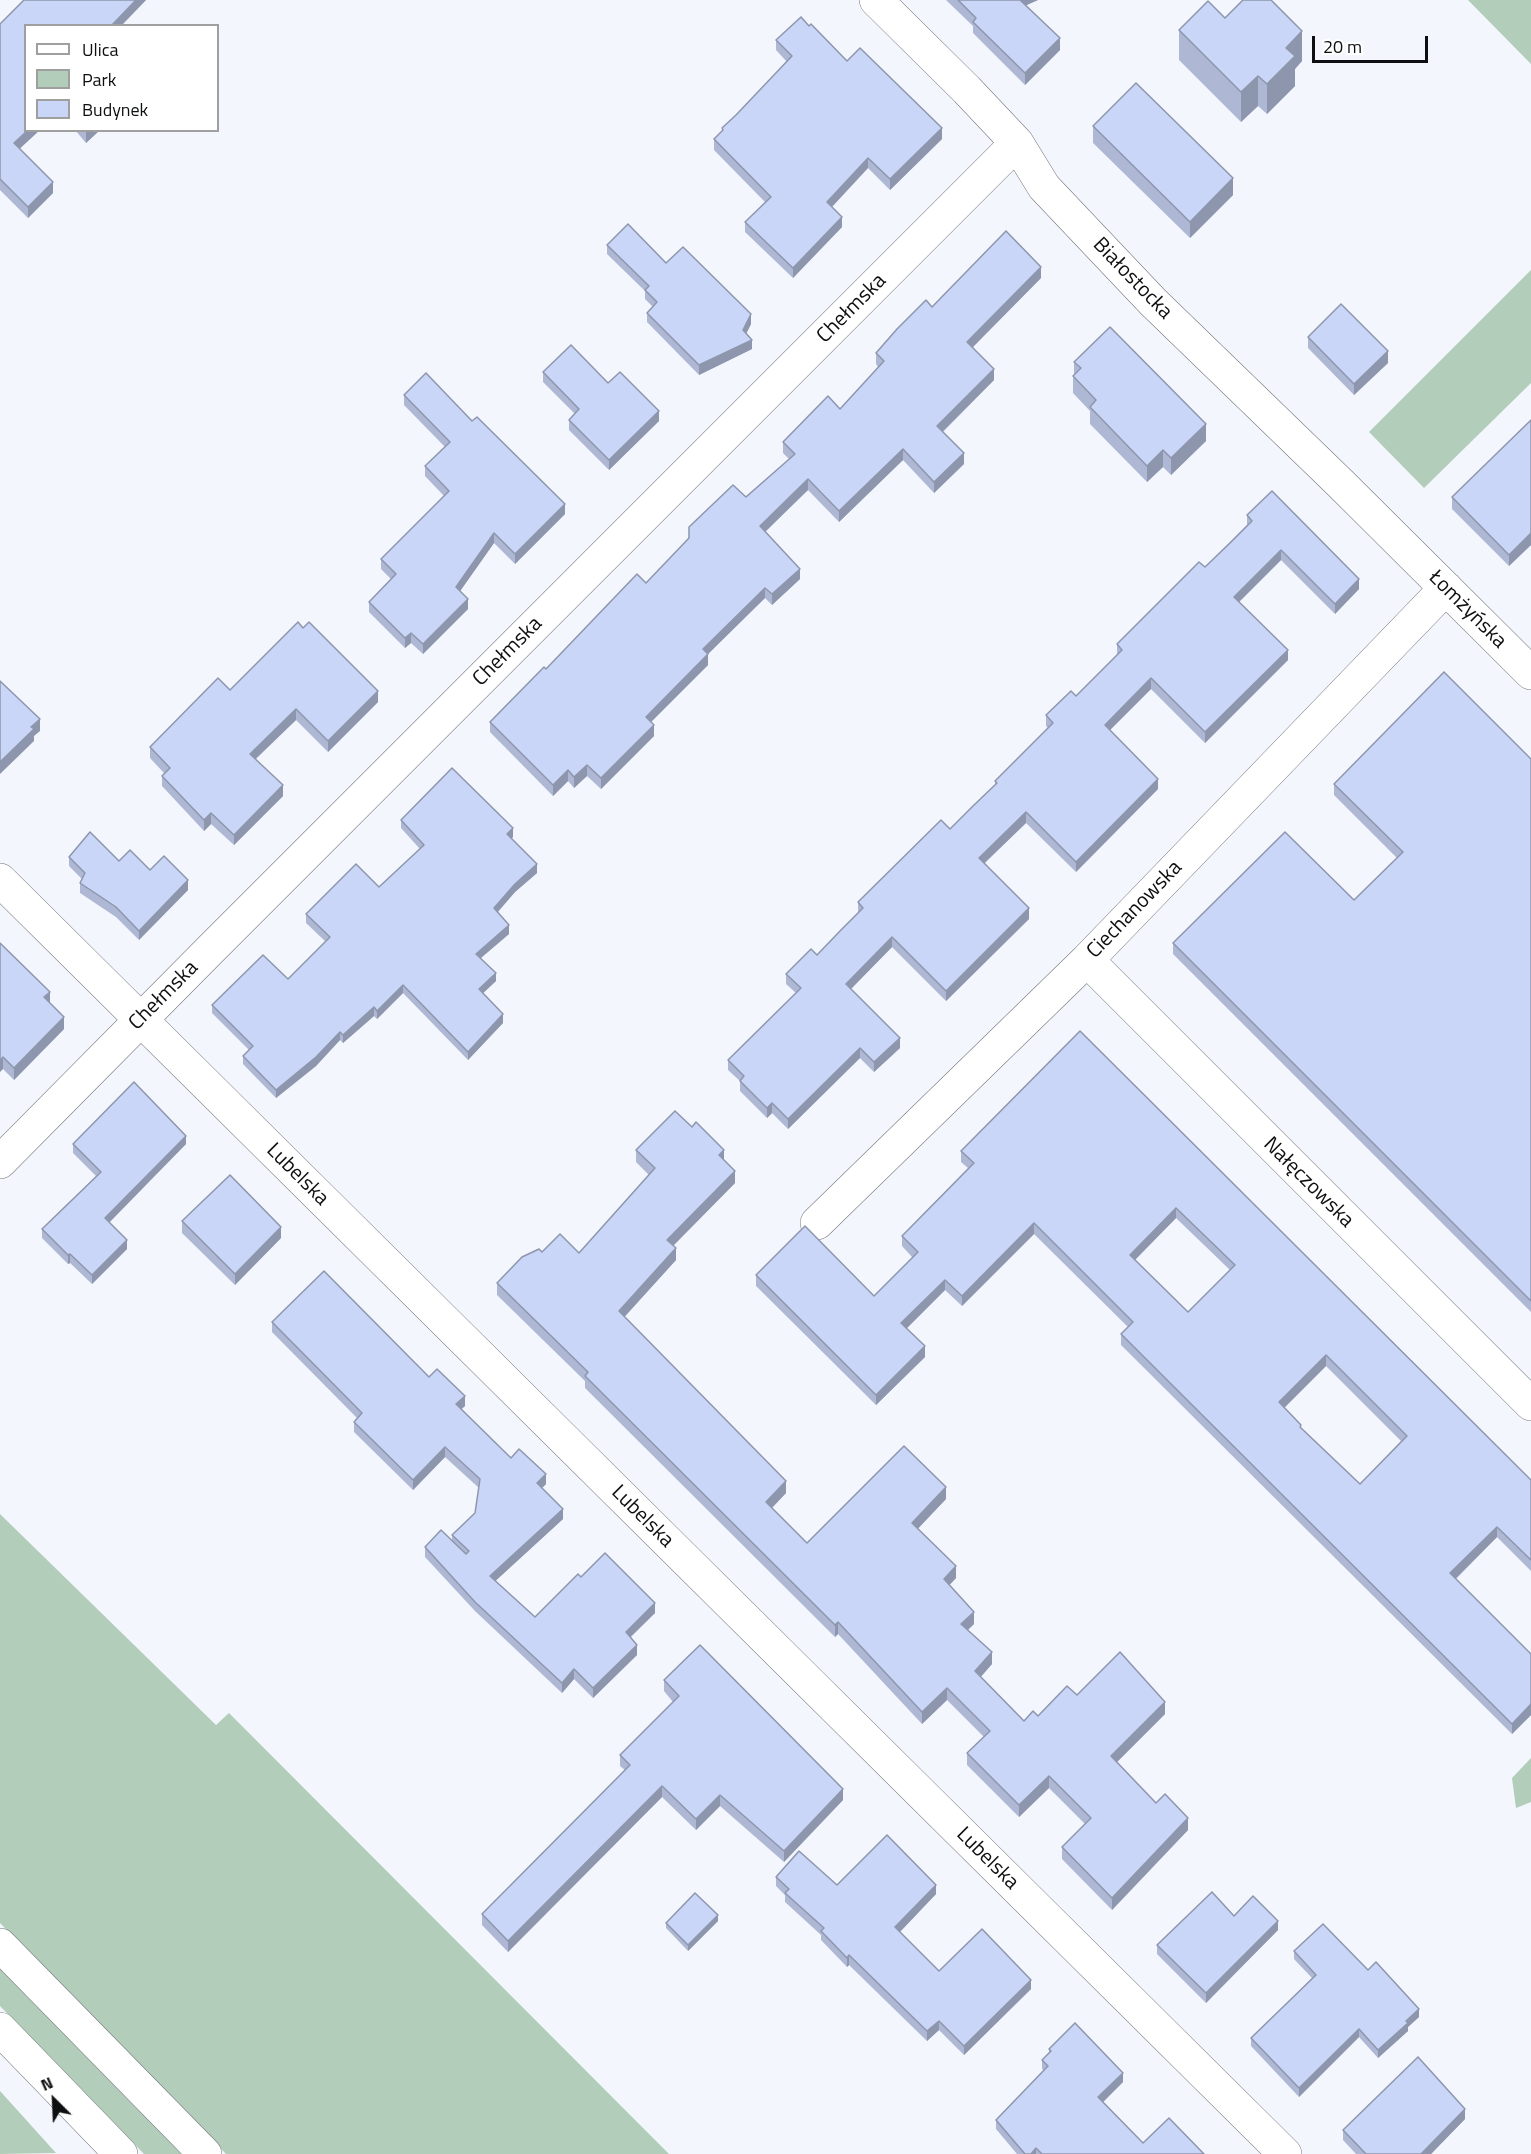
<!DOCTYPE html>
<html>
<head>
<meta charset="utf-8">
<style>
  body { margin:0 }
  #map { position:relative; width:1531px; height:2154px; overflow:hidden; background:#f3f6fd; font-family:"Titillium Web",sans-serif }
  canvas { display:block }
  .legend { position:absolute; left:24px; top:24px; width:195px; height:108px; box-sizing:border-box; background:#fff; border:2px solid #9f9fa0; margin:0; padding:8px 10px; list-style:none; font-size:18px; color:#0e0f11 }
  .legend li { display:flex; align-items:center; gap:12px; height:30px }
  .legend b { width:30px; border:2px solid #9f9fa0 }
  .north { position:absolute; left:24px; top:2070px; width:60px; height:60px; -webkit-text-stroke:4px #fff; paint-order:stroke; rotate:336deg; font-size:16px; font-weight:700; line-height:24px; text-align:center; color:#0e0f11 }
  .north::after { content:''; display:block; margin:auto; width:21px; height:27px; background:#0e0f11; clip-path:polygon(50% 0,100% 100%,50% 72%,0 100%) }
  .scale { position:absolute; left:1312px; top:36px; width:116px; height:27px; box-sizing:border-box; border:3px solid #0e0f11; border-top:0; padding-left:8px; font-size:18px; line-height:21px; white-space:nowrap; color:#0e0f11; -webkit-text-stroke:4px #fff; paint-order:stroke }
</style>
</head>
<body>
<div id="map">
<canvas width="1531" height="2154"></canvas>
<ul class="legend">
<li><b style="height:8px;background:#fff"></b>Ulica</li>
<li><b style="height:16px;background:#b2cdb9"></b>Park</li>
<li><b style="height:16px;background:#cad6f7"></b>Budynek</li>
</ul>
<div class="north">N</div>
<div class="scale">20 m</div>
</div>
<script>
const ctx = document.querySelector('canvas').getContext('2d');
ctx.lineJoin = 'round';
function fillPath(path, color) {
  ctx.fillStyle = color;
  ctx.fill(path, 'evenodd');
}
function poly(rows) {
  const path = new Path2D();
  for (const r of rows) {
    path.moveTo(r[0], r[1]);
    for (let i = 2; i < r.length; i += 2) path.lineTo(r[i], r[i + 1]);
  }
  return path;
}
function trace(path, color, width, dash) {
  ctx.strokeStyle = color;
  ctx.lineWidth = width;
  ctx.lineCap = dash ? 'butt' : 'round';
  ctx.setLineDash(dash || []);
  ctx.stroke(path);
}
function label(font, color, halo, rows, align = 'center') {
  ctx.font = font + ' "Titillium Web",sans-serif';
  ctx.lineWidth = 4.5;
  ctx.setLineDash([]);
  ctx.textBaseline = 'middle';
  ctx.strokeStyle = halo;
  ctx.fillStyle = color;
  for (const [text, x, y, turn = 0] of rows) {
    ctx.save();
    ctx.translate(x, y);
    ctx.rotate((+turn || 0) * Math.PI / 180);
    ctx.textAlign = isNaN(turn) ? turn : align;
    if (halo) ctx.strokeText(text, 0, 0);
    ctx.fillText(text, 0, 0);
    ctx.restore();
  }
}
const green = poly([
  [1468,0,1531,0,1531,64],
  [1531,270,1531,383,1424,488,1369,432],
  [0,1514,216,1725,229,1713,669,2154,226,2154,0,1923],
  [1531,1758,1531,1802,1516,1808,1512,1778],
  [0,1962,187,2154,144,2154,0,2006],
  [0,2091,56,2153,0,2154]
]);
const minor = poly([
  [876,0,967,90,1017,143,1044,187,1153,302,1340,483,1531,673],
  [0,880,1285,2154],
  [1087,960,1531,1404],
  [0,1162,210,950,1017,143],
  [817,1223,1087,960,1446,588],
  [0,1945,205,2154],
  [0,2029,121,2154]
]);
const wall = poly([
  [24,0,146,0,121,26,26,26,20,148,53,193,28,218,0,190,0,24],
  [946,0,1038,0,1026,5,1060,50,1025,85,973,33,973,26],
  [1225,18,1302,61,1295,69,1295,86,1267,114,1258,106,1241,122,1179,60,1179,30],
  [809,26,847,61,942,139,890,190,868,168,832,207,842,227,793,278,745,232,745,222,765,202,714,150,714,139,722,131,722,128,736,115,787,62,776,50,776,40],
  [1093,126,1233,195,1190,238,1093,143],
  [75,130,100,130,86,143],
  [607,245,666,263,751,324,746,334,752,349,699,375,647,322,647,313,653,307,645,299,645,291,607,254],
  [1041,278,973,347,994,380,943,432,964,464,934,493,903,460,839,522,808,490,765,531,800,579,772,605,765,598,708,654,708,665,651,722,654,736,601,789,587,776,574,788,568,781,553,796,490,732,490,722,546,669,789,459,783,453,783,442,840,409,878,367,876,364,876,353,932,307],
  [1308,337,1388,363,1354,395,1308,348],
  [1074,362,1206,441,1171,475,1163,467,1147,482,1090,424,1090,411,1073,393,1073,376,1074,375],
  [543,372,608,383,659,421,609,470,569,430,569,420,575,414,543,382],
  [404,395,565,514,515,564,494,543,460,591,468,609,423,654,411,643,405,648,369,612,369,602,391,579,381,569,381,559,444,496,425,476,425,466,445,447,404,405],
  [1531,420,1531,545,1509,566,1452,509,1452,497],
  [1247,515,1359,589,1335,614,1281,560,1239,602,1288,660,1205,743,1151,689,1110,730,1158,789,1076,872,1026,823,985,863,1029,919,946,1001,892,947,851,989,900,1048,874,1072,860,1058,788,1129,772,1113,767,1118,740,1091,740,1081,728,1070,728,1060,796,993,786,984,786,974,817,955,858,913,858,902,950,829,995,785,995,781,1048,728,1046,726,1046,715,1076,696,1117,655,1117,644,1205,567,1247,525],
  [230,690,378,702,328,752,296,720,256,759,283,796,234,845,211,824,204,831,162,786,162,776,164,773,150,758,150,747],
  [1531,759,1531,1312,1173,954,1173,943,1354,900,1397,858,1334,795,1334,784],
  [401,820,513,837,511,839,537,873,515,892,498,912,509,934,481,958,496,981,483,993,503,1023,468,1060,403,993,377,1019,374,1016,343,1043,340,1040,316,1066,276,1098,243,1064,243,1056,249,1050,212,1013,212,1005,288,979,326,942,306,923,306,914,379,887,420,849,401,828],
  [69,857,119,861,150,870,188,890,139,940,116,917,80,893,80,883,82,879,69,866],
  [0,943,50,1003,64,1029,14,1080,3,1069],
  [1080,1031,1531,1480,1531,1571,1497,1537,1456,1579,1531,1654,1531,1715,1512,1734,1121,1345,1121,1334,1128,1327,1034,1234,962,1306,945,1290,907,1328,925,1357,876,1405,756,1286,756,1275,874,1296,913,1258,902,1246,902,1236,968,1168,961,1162,961,1151],
  [1176,1218,1230,1270,1188,1312,1135,1260],
  [1326,1366,1401,1441,1360,1484,1301,1428,1284,1408],
  [73,1144,186,1144,109,1222,127,1249,92,1284,70,1263,68,1264,42,1238,42,1229,96,1176,73,1153],
  [636,1150,724,1160,735,1183,673,1246,676,1260,624,1317,786,1493,772,1508,807,1543,946,1499,918,1528,956,1578,949,1585,974,1624,968,1630,992,1664,981,1677,1024,1721,1038,1716,1077,1695,1165,1714,1117,1762,1156,1803,1188,1830,1112,1910,1062,1859,1062,1847,1085,1824,1049,1788,1019,1817,967,1765,967,1753,984,1737,947,1700,922,1724,838,1634,835,1637,585,1388,585,1381,497,1295,497,1283,542,1252,579,1253,649,1175,636,1162],
  [182,1221,281,1238,235,1285,182,1233],
  [272,1322,429,1377,465,1406,461,1409,511,1458,546,1484,542,1488,563,1519,495,1581,535,1617,581,1577,655,1613,631,1637,637,1655,593,1698,574,1679,562,1693,475,1611,425,1557,425,1547,452,1541,452,1535,475,1513,479,1488,445,1457,413,1490,354,1432,354,1422,357,1418,272,1332],
  [664,1680,843,1800,784,1862,720,1806,696,1830,662,1797,508,1952,482,1925,482,1914,625,1770,620,1766,620,1755,673,1702,664,1691],
  [776,1877,837,1885,936,1894,900,1932,939,1971,1031,1989,964,2055,939,2030,927,2041,849,1965,847,1967,821,1940,821,1935,785,1902,785,1895,776,1886],
  [1234,1916,1278,1930,1206,2003,1157,1954,1157,1945],
  [718,1921,688,1951,666,1928,666,1923],
  [1294,1951,1368,1970,1419,2017,1408,2027,1408,2031,1378,2058,1359,2037,1299,2097,1251,2046,1251,2038,1312,1978,1294,1959],
  [1049,2049,1123,2082,1103,2102,1143,2143,1204,2154,1017,2154,996,2129,996,2120,1044,2070,1042,2069,1042,2060,1049,2054],
  [1465,2119,1431,2154,1356,2154,1343,2140,1343,2130]
]);
const shadedWall = poly([
  [136,0,146,0,121,26,111,26],
  [1018,0,1038,0,1018,9],
  [1302,31,1302,61,1295,69,1295,86,1267,114,1267,84,1286,48],
  [1060,38,1060,50,1025,85,1025,73],
  [1258,76,1258,106,1241,122,1241,92],
  [942,128,942,139,890,190,890,179],
  [28,130,40,130,14,154,14,143],
  [88,130,100,130,86,143,86,132],
  [868,158,868,168,827,212,827,202],
  [1233,178,1233,195,1190,238,1190,222],
  [53,182,53,193,28,218,28,207],
  [842,217,842,227,793,278,793,268],
  [1041,267,1041,278,967,353,967,342],
  [751,314,751,324,743,340,743,330],
  [752,340,752,349,699,375,699,365],
  [1388,351,1388,363,1354,395,1354,384],
  [994,369,994,380,937,437,937,426],
  [659,411,659,421,609,470,609,460],
  [1206,424,1206,441,1171,475,1171,458],
  [903,449,903,460,839,522,839,511],
  [1163,450,1163,467,1147,482,1147,466],
  [964,453,964,464,934,493,934,482],
  [808,479,808,490,760,537,760,526],
  [565,504,565,514,515,564,515,554],
  [494,533,494,543,456,597,456,587],
  [1531,533,1531,545,1509,566,1509,555],
  [1281,550,1281,560,1234,607,1234,597],
  [800,569,800,579,772,605,772,594],
  [1359,579,1359,589,1335,614,1335,604],
  [765,588,765,598,708,654,708,665,646,727,646,717,703,649],
  [468,599,468,609,423,654,423,644],
  [411,633,411,643,405,648,405,638],
  [1288,650,1288,660,1205,743,1205,732],
  [1151,678,1151,689,1105,735,1105,725],
  [378,691,378,702,328,752,328,741],
  [296,709,296,720,250,764,250,754],
  [40,719,40,731,34,736,34,741,0,774,0,762,31,727],
  [654,725,654,736,601,789,601,778],
  [587,765,587,776,574,788,574,777],
  [568,770,568,781,553,796,553,785],
  [1158,779,1158,789,1076,872,1076,862],
  [283,785,283,796,234,845,234,835],
  [1026,812,1026,823,979,868,979,858],
  [211,813,211,824,204,831,204,820],
  [513,828,513,837,507,843,507,834],
  [537,864,537,873,515,892,494,916,494,908,515,884],
  [188,880,188,890,139,940,139,931],
  [1029,908,1029,919,946,1001,946,991],
  [509,925,509,934,476,962,476,954],
  [892,937,892,947,846,994,846,984],
  [496,973,496,981,479,997,479,989],
  [403,985,403,993,377,1019,377,1011],
  [50,992,50,1003,44,997],
  [374,1007,374,1016,343,1043,343,1035],
  [503,1014,503,1023,468,1060,468,1052],
  [64,1017,64,1029,14,1080,14,1068],
  [340,1032,340,1040,316,1066,276,1098,276,1090],
  [900,1038,900,1048,874,1072,874,1062],
  [860,1048,860,1058,788,1129,788,1119],
  [3,1057,3,1069,0,1072,0,1061],
  [772,1103,772,1113,767,1118,767,1108],
  [186,1136,186,1144,105,1227,105,1218],
  [724,1150,724,1162,719,1155],
  [735,1171,735,1183,667,1252,667,1240],
  [1176,1208,1176,1218,1130,1265,1130,1255],
  [1034,1223,1034,1234,962,1306,962,1296],
  [281,1227,281,1238,235,1285,235,1274],
  [127,1240,127,1249,92,1284,92,1275],
  [676,1248,676,1260,619,1323,619,1311],
  [70,1254,70,1263,68,1264,68,1255],
  [945,1280,945,1290,901,1334,901,1323],
  [925,1346,925,1357,876,1405,876,1395],
  [1326,1355,1326,1366,1279,1413,1279,1402],
  [465,1396,465,1406,456,1414,456,1404],
  [445,1447,445,1457,413,1490,413,1480],
  [546,1474,546,1484,537,1493,537,1483],
  [786,1481,786,1493,766,1514,766,1502],
  [946,1487,946,1499,912,1535,912,1523],
  [563,1509,563,1519,490,1586,490,1576],
  [1497,1527,1497,1537,1450,1584,1450,1573],
  [956,1566,956,1578,944,1591,944,1579],
  [655,1603,655,1613,626,1641,626,1632],
  [974,1612,974,1624,961,1636,961,1624],
  [838,1622,838,1634,835,1637,835,1625],
  [637,1645,637,1655,593,1698,593,1688],
  [992,1652,992,1664,975,1683,975,1671],
  [574,1669,574,1679,562,1693,562,1683],
  [947,1688,947,1700,922,1724,922,1712],
  [1165,1702,1165,1714,1111,1768,1111,1756],
  [1531,1704,1531,1715,1512,1734,1512,1724],
  [1049,1776,1049,1788,1019,1817,1019,1805],
  [662,1786,662,1797,508,1952,508,1941],
  [843,1789,843,1800,784,1862,784,1851],
  [720,1795,720,1806,696,1830,696,1819],
  [1188,1818,1188,1830,1112,1910,1112,1898],
  [936,1885,936,1894,895,1937,895,1927],
  [718,1915,718,1921,688,1951,688,1945],
  [1278,1921,1278,1930,1206,2003,1206,1993],
  [849,1955,849,1965,847,1967,847,1958],
  [1031,1980,1031,1989,964,2055,964,2046],
  [1419,2009,1419,2017,1408,2027,1408,2031,1378,2058,1378,2050],
  [939,2021,939,2030,927,2041,927,2031],
  [1359,2029,1359,2037,1299,2097,1299,2088],
  [1123,2073,1123,2082,1098,2107,1098,2097],
  [1465,2109,1465,2119,1431,2154,1421,2154],
  [1036,2148,1036,2154,1031,2154]
]);
const building = poly([
  [24,0,136,0,111,26,26,26,26,130,28,130,14,143,53,182,28,207,0,179,0,24,24,0],
  [958,0,1020,0,1060,38,1025,73,973,22,976,18,958,0],
  [1243,0,1271,0,1302,31,1286,48,1295,56,1267,84,1258,76,1241,92,1179,30,1208,1,1225,18,1243,0],
  [801,17,809,26,811,24,847,61,860,48,942,128,890,179,868,158,827,202,842,217,793,268,745,222,771,197,714,139,723,130,722,128,736,115,792,56,776,40,801,17],
  [1136,83,1233,178,1190,222,1093,126,1136,83],
  [628,224,666,263,683,247,751,314,743,330,752,340,699,365,647,313,657,302,645,290,649,286,607,245,628,224],
  [1006,231,1041,267,967,342,994,369,937,426,964,453,934,482,903,449,839,511,808,479,760,526,800,569,772,594,765,588,703,649,708,654,646,717,654,725,601,778,587,765,574,777,568,770,553,785,490,722,544,667,546,669,637,574,646,583,689,538,689,527,733,485,746,497,795,454,783,442,828,396,840,409,884,361,876,353,897,329,926,300,932,307,1006,231],
  [1341,304,1388,351,1354,384,1308,337,1341,304],
  [1110,327,1206,424,1171,458,1163,450,1147,466,1090,407,1096,400,1073,376,1081,368,1074,362,1110,327],
  [571,345,608,383,620,372,659,411,609,460,569,420,579,409,543,372,571,345],
  [426,373,472,421,477,417,565,504,515,554,494,533,456,587,468,599,423,644,411,633,405,638,369,602,396,574,381,559,449,491,425,466,450,442,404,395,426,373],
  [1531,420,1531,533,1509,555,1452,497,1531,420],
  [1272,491,1359,579,1335,604,1281,550,1234,597,1288,650,1205,732,1151,678,1105,725,1158,779,1076,862,1026,812,979,858,1029,908,946,991,892,937,846,984,900,1038,874,1062,860,1048,788,1119,772,1103,767,1108,740,1081,744,1076,728,1060,801,988,786,974,811,949,817,955,840,931,863,908,858,902,941,820,950,829,973,806,997,783,995,781,1053,723,1046,715,1071,691,1076,696,1122,650,1117,644,1199,562,1205,567,1229,544,1252,521,1247,515,1272,491],
  [298,622,303,628,309,622,378,691,328,741,296,709,250,754,283,785,234,835,211,813,204,820,162,776,170,768,150,747,218,678,230,690,298,622],
  [1444,672,1531,759,1531,1301,1173,943,1285,832,1354,900,1403,852,1334,784,1444,672],
  [0,681,40,719,31,727,34,729,0,762,0,681],
  [452,768,513,828,507,834,537,864,515,884,494,908,509,925,476,954,496,973,479,989,503,1014,468,1052,403,985,377,1011,374,1007,343,1035,340,1032,316,1057,276,1090,243,1056,253,1046,212,1005,263,955,288,979,330,937,306,914,356,864,379,887,424,845,401,820,452,768],
  [90,832,119,861,130,850,150,870,164,856,188,880,139,931,116,907,80,883,85,873,69,857,90,832],
  [0,943,50,992,44,997,64,1017,14,1068,3,1057,0,1061,0,943],
  [1080,1031,1531,1480,1531,1560,1497,1527,1450,1573,1531,1654,1531,1704,1512,1724,1121,1334,1133,1322,1034,1223,962,1296,945,1280,901,1323,925,1346,876,1395,756,1275,805,1226,874,1296,918,1252,902,1236,974,1163,961,1151,1080,1031],
  [1176,1208,1235,1265,1188,1312,1130,1255,1176,1208],
  [1326,1355,1407,1436,1360,1484,1300,1427,1301,1425,1279,1402,1326,1355],
  [134,1082,186,1136,105,1218,127,1240,92,1275,70,1254,68,1255,42,1229,101,1172,73,1144,134,1082],
  [675,1111,692,1127,696,1122,724,1150,719,1155,735,1171,667,1240,676,1248,619,1311,786,1481,766,1502,807,1543,904,1446,946,1487,912,1523,956,1566,944,1579,974,1612,961,1624,992,1652,975,1671,1024,1721,1033,1711,1038,1716,1067,1686,1077,1695,1120,1652,1165,1702,1111,1756,1156,1803,1165,1794,1188,1818,1112,1898,1062,1847,1091,1818,1049,1776,1019,1805,967,1753,990,1731,947,1688,922,1712,838,1622,835,1625,585,1376,588,1372,497,1283,522,1257,539,1249,542,1252,560,1234,579,1253,655,1168,636,1150,675,1111],
  [230,1175,281,1227,235,1274,182,1221,230,1175],
  [324,1271,429,1377,437,1369,465,1396,456,1404,511,1458,519,1449,546,1474,537,1483,563,1509,490,1576,535,1617,578,1574,581,1577,605,1553,655,1603,626,1632,637,1645,593,1688,574,1669,562,1683,475,1602,425,1547,441,1530,466,1554,469,1551,452,1535,475,1513,480,1479,445,1447,413,1480,354,1422,362,1413,272,1322,324,1271],
  [700,1645,843,1789,784,1851,720,1795,696,1819,662,1786,508,1941,482,1914,630,1765,620,1755,679,1696,664,1680,700,1645],
  [887,1835,936,1885,895,1927,939,1971,982,1929,1031,1980,964,2046,939,2021,927,2031,849,1955,847,1958,821,1931,824,1928,785,1893,789,1889,776,1877,799,1851,837,1885,887,1835],
  [1212,1892,1234,1916,1253,1896,1278,1921,1206,1993,1157,1945,1212,1892],
  [695,1893,718,1915,688,1945,666,1923,695,1893],
  [1323,1924,1368,1970,1376,1962,1419,2009,1406,2021,1408,2023,1378,2050,1359,2029,1299,2088,1251,2038,1316,1975,1294,1951,1323,1924],
  [1075,2023,1123,2073,1098,2097,1143,2143,1169,2118,1204,2154,1042,2154,1036,2148,1031,2154,1025,2154,996,2120,1048,2066,1042,2060,1051,2051,1049,2049,1075,2023],
  [1418,2057,1465,2109,1421,2154,1366,2154,1343,2130,1418,2057]
]);
const streetNames = [
  ["Białostocka",1132,279,46],
  ["Chełmska",852,309,-45],
  ["Łomżyńska",1467,610,45],
  ["Chełmska",508,652,-45],
  ["Ciechanowska",1135,910,-46],
  ["Chełmska",164,996,-45],
  ["Lubelska",297,1175,45],
  ["Nałęczowska",1308,1183,45],
  ["Lubelska",642,1517,45],
  ["Lubelska",987,1859,45]
];
fillPath(green, '#b2cdb9');
trace(minor, '#73757b', 34);
trace(minor, '#fff', 33);
fillPath(wall, '#aeb8d4');
fillPath(shadedWall, '#8d96ad');
fillPath(building, '#cad6f7');
trace(building, '#8d96ad', 1.5);
label('21px', '#0e0f11', '#fff', streetNames);
</script>
</body>
</html>
